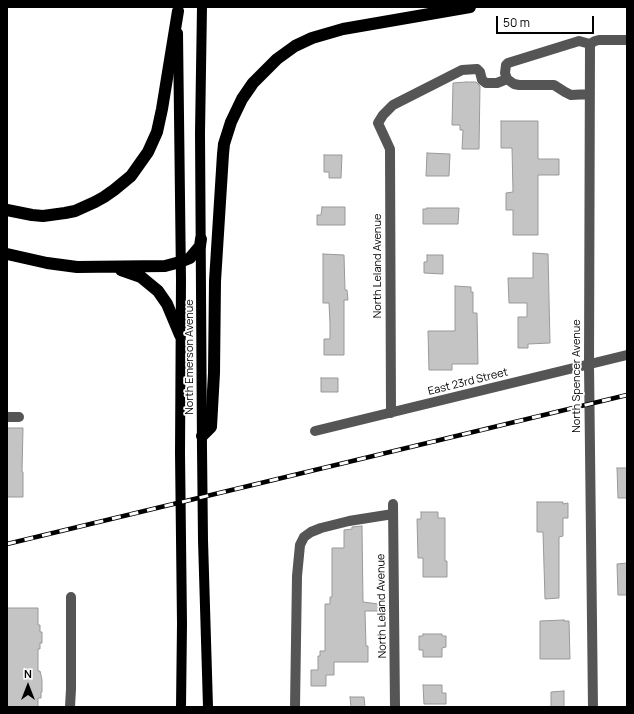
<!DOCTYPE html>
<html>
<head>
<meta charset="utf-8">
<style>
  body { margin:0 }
  #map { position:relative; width:634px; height:714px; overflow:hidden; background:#fff; font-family:Manrope,sans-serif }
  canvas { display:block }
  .frame { position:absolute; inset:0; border:8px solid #000; pointer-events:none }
  .north { position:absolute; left:8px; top:666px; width:40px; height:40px; -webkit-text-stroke:3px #fff; paint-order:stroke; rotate:0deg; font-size:11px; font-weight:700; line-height:16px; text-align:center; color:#000 }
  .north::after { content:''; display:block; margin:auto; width:14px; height:18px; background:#000; clip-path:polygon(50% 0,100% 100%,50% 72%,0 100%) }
  .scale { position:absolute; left:496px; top:16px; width:98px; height:18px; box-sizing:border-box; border:2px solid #000; border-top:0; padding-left:5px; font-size:12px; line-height:14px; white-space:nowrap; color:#000; -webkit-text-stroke:3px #fff; paint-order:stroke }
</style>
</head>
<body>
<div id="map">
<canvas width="634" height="714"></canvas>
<div class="frame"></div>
<div class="north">N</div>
<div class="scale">50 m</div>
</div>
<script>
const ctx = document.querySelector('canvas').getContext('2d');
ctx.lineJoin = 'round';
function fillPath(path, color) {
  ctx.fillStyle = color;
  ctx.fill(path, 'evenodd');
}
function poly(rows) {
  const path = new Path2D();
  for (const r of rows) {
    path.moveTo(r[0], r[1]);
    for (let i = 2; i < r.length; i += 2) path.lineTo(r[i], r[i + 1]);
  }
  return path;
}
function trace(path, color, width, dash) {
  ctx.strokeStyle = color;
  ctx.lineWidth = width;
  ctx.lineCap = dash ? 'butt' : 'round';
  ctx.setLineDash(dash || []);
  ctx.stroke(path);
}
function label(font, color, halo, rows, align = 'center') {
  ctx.font = font + ' Manrope,sans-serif';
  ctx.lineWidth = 3.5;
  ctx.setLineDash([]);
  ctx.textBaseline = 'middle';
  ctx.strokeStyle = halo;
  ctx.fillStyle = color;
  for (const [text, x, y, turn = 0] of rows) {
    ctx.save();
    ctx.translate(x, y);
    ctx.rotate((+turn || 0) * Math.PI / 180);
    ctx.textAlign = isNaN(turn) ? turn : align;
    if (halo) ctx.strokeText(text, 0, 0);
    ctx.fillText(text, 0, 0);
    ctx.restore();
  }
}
const building = poly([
  [466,82,476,82,480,86,479,149,462,149,463,130,460,130,460,125,452,125,453,83,466,82],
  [501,121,538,121,538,159,559,159,559,175,538,175,538,235,513,235,513,210,506,210,506,193,513,192,512,148,501,148,501,121],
  [427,153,450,154,449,176,426,176,427,153],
  [324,155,342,155,341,178,329,178,329,172,324,172,324,155],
  [322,207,345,207,345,225,317,225,317,215,321,215,322,207],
  [427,208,459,208,458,224,423,224,423,209,427,209,427,208],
  [533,253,548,254,550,343,528,344,528,348,518,348,518,317,527,317,527,303,509,303,508,278,533,278,533,253],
  [323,254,344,255,345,290,347,290,348,300,344,300,344,355,324,355,324,339,330,339,330,324,329,303,323,303,323,254],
  [427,255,443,255,443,274,424,273,424,262,427,262,427,255],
  [455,286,471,287,471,292,473,292,473,313,477,313,478,364,452,364,452,370,429,370,428,331,455,331,455,286],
  [321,378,338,378,338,392,321,392,321,378],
  [7,428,23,428,22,472,23,472,23,497,7,497,7,428],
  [617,468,627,468,627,498,618,498,617,468],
  [537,502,563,502,563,504,568,503,568,518,563,518,563,536,559,537,559,598,545,599,543,532,537,532,537,502],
  [421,512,438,512,438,518,445,518,445,561,447,561,447,577,423,577,423,558,418,558,417,519,421,519,421,512],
  [362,526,363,602,386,605,385,611,365,611,366,646,368,646,368,662,334,662,334,675,326,675,326,686,311,686,311,670,318,670,318,656,320,656,320,651,325,651,325,604,330,604,330,597,332,597,332,548,344,548,344,530,352,529,352,527,362,526],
  [627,563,627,595,618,595,617,564,627,563],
  [7,608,38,608,38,625,40,625,40,632,42,632,42,643,40,643,40,649,38,649,38,671,40,671,42,680,42,692,41,692,41,698,38,698,38,707,7,707,7,608],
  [564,620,564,621,569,621,570,659,540,659,540,621,564,620],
  [423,634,442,634,442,636,446,636,446,647,442,648,442,657,423,657,423,650,419,650,419,636,423,636,423,634],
  [423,685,442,685,442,693,446,693,446,704,424,704,423,685],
  [564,691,564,707,551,707,551,692,564,691],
  [350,697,364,697,365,707,351,707,350,697]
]);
const minor = poly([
  [590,44,589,365,593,707],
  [590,44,595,41,599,40,627,40],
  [590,94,571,95,565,92,554,85,519,85,514,84,507,79,505,73,506,65,508,63,579,41,590,44],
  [391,413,390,149,378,123,383,115,393,105,462,70,477,69,480,72,482,80,486,83,497,83,507,79],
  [7,417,19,417],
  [315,431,627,355],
  [393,504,395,707],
  [70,707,71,689,71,597],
  [295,707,297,576,300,545,304,537,311,532,321,528,349,521,393,514]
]);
const major = poly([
  [202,7,200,133,202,449,203,540,208,707],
  [178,33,181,280,180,453,182,624,181,707]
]);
const highway = poly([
  [7,210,32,215,43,216,65,213,75,211,95,202,104,197,114,190,131,176,148,152,157,132,162,109,178,11],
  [7,254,47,263,77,267,165,266,180,262,190,258,200,246,201,239],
  [121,270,141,277,158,291,167,304,180,335],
  [202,436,211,427,214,373,215,281,223,154,224,144,231,122,242,99,253,83,277,59,295,46,312,38,343,29,470,7]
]);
const rail = poly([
  [7,544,627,395]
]);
const streetNames = [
  ["North Leland Avenue",378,266,-90],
  ["North Emerson Avenue",190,357,-90],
  ["North Spencer Avenue",577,376,-90],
  ["East 23rd Street",468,382,-14],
  ["North Leland Avenue",382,606,-91]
];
fillPath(building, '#c4c4c4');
trace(building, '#999', 1);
trace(minor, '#555', 10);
trace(major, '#000', 10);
trace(highway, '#000', 12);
trace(rail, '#000', 4.5);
trace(rail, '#fff', 3, [9]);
label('11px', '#000', '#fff', streetNames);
</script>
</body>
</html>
